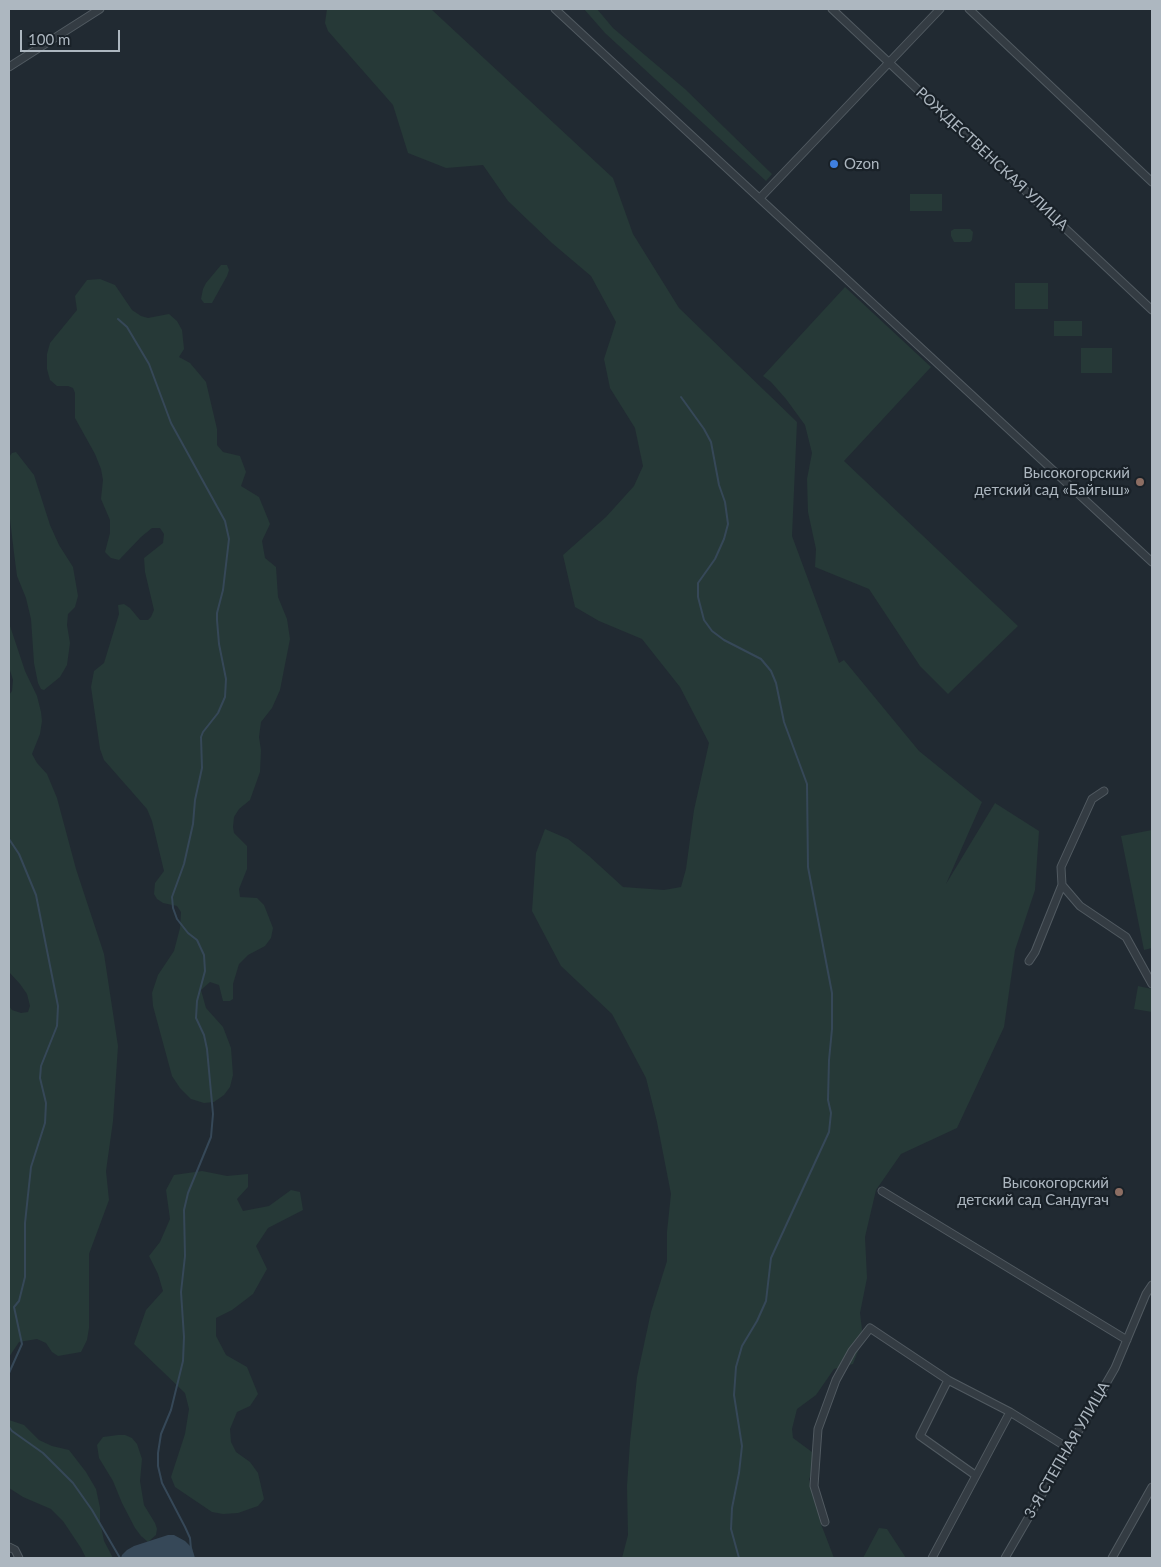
<!DOCTYPE html>
<html>
<head>
<meta charset="utf-8">
<style>
  body { margin:0 }
  #map { position:relative; width:1161px; height:1567px; overflow:hidden; background:#212a32; font-family:Lato,sans-serif }
  canvas { display:block }
  .frame { position:absolute; inset:0; border:10px solid #adb7c0; pointer-events:none }
  .scale { position:absolute; left:20px; top:30px; width:100px; height:22px; box-sizing:border-box; border:2px solid #adb7c0; border-top:0; padding-left:6px; font-size:15px; line-height:18px; white-space:nowrap; color:#adb7c0; -webkit-text-stroke:4px #192128; paint-order:stroke }
</style>
</head>
<body>
<div id="map">
<canvas width="1161" height="1567"></canvas>
<div class="frame"></div>
<div class="scale">100 m</div>
</div>
<script>
const ctx = document.querySelector('canvas').getContext('2d');
ctx.lineJoin = 'round';
function fillPath(path, color) {
  ctx.fillStyle = color;
  ctx.fill(path, 'evenodd');
}
function poly(rows) {
  const path = new Path2D();
  for (const r of rows) {
    path.moveTo(r[0], r[1]);
    for (let i = 2; i < r.length; i += 2) path.lineTo(r[i], r[i + 1]);
  }
  return path;
}
function trace(path, color, width, dash) {
  ctx.strokeStyle = color;
  ctx.lineWidth = width;
  ctx.lineCap = dash ? 'butt' : 'round';
  ctx.setLineDash(dash || []);
  ctx.stroke(path);
}
function label(font, color, halo, rows, align = 'center') {
  ctx.font = font + ' Lato,sans-serif';
  ctx.lineWidth = 4.5;
  ctx.setLineDash([]);
  ctx.textBaseline = 'middle';
  ctx.strokeStyle = halo;
  ctx.fillStyle = color;
  for (const [text, x, y, turn = 0] of rows) {
    ctx.save();
    ctx.translate(x, y);
    ctx.rotate((+turn || 0) * Math.PI / 180);
    ctx.textAlign = isNaN(turn) ? turn : align;
    if (halo) ctx.strokeText(text, 0, 0);
    ctx.fillText(text, 0, 0);
    ctx.restore();
  }
}
const green = poly([
  [327,9,431,9,613,178,633,234,679,308,797,422,792,536,839,663,844,660,919,751,982,802,946,884,995,803,1039,831,1035,890,1015,950,1004,1027,957,1128,901,1154,876,1190,865,1237,867,1278,860,1313,863,1338,853,1364,834,1369,816,1395,797,1409,792,1429,793,1438,812,1452,815,1469,809,1479,821,1524,834,1558,622,1558,628,1535,627,1486,630,1442,637,1377,651,1312,667,1261,667,1232,671,1194,657,1122,646,1078,612,1014,561,966,532,911,536,853,545,829,568,839,589,856,623,887,664,890,681,887,686,869,694,810,709,743,680,687,642,639,599,621,575,607,563,555,606,517,634,486,643,466,635,428,610,388,604,359,616,322,591,276,552,243,508,201,483,165,446,168,408,153,393,105,328,31,325,23],
  [584,9,597,9,613,28,685,89,772,174,766,181,605,33],
  [910,194,942,194,942,211,910,211],
  [954,229,970,229,973,232,972,240,970,242,954,242,951,236,951,231],
  [221,265,227,265,229,270,227,276,212,303,204,303,201,299,203,289,206,283],
  [100,279,115,285,132,310,141,316,148,318,169,314,177,321,182,330,184,349,179,357,190,363,206,382,217,429,217,445,223,452,240,456,246,472,241,486,259,497,270,524,262,541,265,558,276,567,278,597,287,619,290,639,280,690,272,708,261,722,259,737,261,750,260,772,250,800,239,809,234,817,233,827,234,833,247,846,247,869,239,889,240,897,257,898,264,905,273,928,271,938,265,946,248,955,239,964,233,984,233,999,230,1001,223,1001,219,985,210,982,201,990,206,1008,223,1027,231,1048,233,1075,230,1087,224,1095,214,1102,204,1103,191,1099,180,1088,172,1076,153,1006,152,993,158,975,174,951,180,928,181,912,177,906,163,903,157,899,154,894,155,883,164,871,152,821,147,809,104,760,100,749,91,687,94,671,104,663,119,614,118,605,124,604,130,608,140,620,148,620,151,617,154,610,145,572,144,558,163,543,164,534,160,528,152,528,141,537,119,560,111,558,105,552,110,533,110,520,101,499,103,480,101,469,95,454,75,418,75,393,73,388,68,386,57,386,50,380,47,369,47,354,50,343,77,310,75,296,87,280],
  [1015,283,1048,283,1048,309,1015,309],
  [845,287,931,367,844,461,1018,626,948,694,920,666,869,589,815,567,816,549,808,512,807,479,812,453,805,425,786,399,771,382,763,376],
  [1054,321,1082,321,1082,336,1054,336],
  [1081,348,1112,348,1112,373,1081,373],
  [16,452,34,475,50,525,59,545,73,567,78,596,75,607,68,614,67,625,70,643,67,665,60,677,44,690,41,689,38,683,34,663,31,619,26,598,17,576,14,553,9,511,9,457,12,453],
  [9,623,25,671,37,696,41,712,42,721,40,734,32,754,37,763,47,774,57,798,76,869,104,954,118,1046,113,1121,106,1171,109,1200,89,1254,89,1328,87,1340,81,1352,58,1356,52,1352,46,1343,37,1339,19,1342,9,1357,9,1006,12,1010,21,1013,28,1012,30,1006,27,994,20,984,9,972,9,695,12,691,13,680,9,667],
  [1152,830,1152,948,1144,950,1121,836],
  [1138,986,1152,989,1152,1012,1134,1009],
  [202,1171,227,1176,248,1174,248,1187,237,1199,243,1211,269,1206,291,1190,300,1192,303,1210,268,1228,256,1246,267,1269,253,1294,232,1310,216,1318,216,1336,226,1355,247,1367,258,1394,250,1406,237,1412,230,1429,231,1442,236,1452,250,1462,258,1473,264,1499,258,1506,238,1513,223,1514,212,1512,175,1487,171,1477,185,1434,189,1409,185,1393,134,1344,146,1310,163,1291,158,1274,149,1256,160,1242,170,1219,166,1190,174,1175],
  [9,1420,24,1425,39,1440,52,1446,69,1450,86,1472,96,1489,100,1508,100,1521,104,1541,113,1558,86,1558,81,1548,63,1521,51,1509,23,1497,9,1488],
  [118,1435,125,1435,132,1438,137,1444,142,1459,140,1481,144,1505,155,1523,157,1529,156,1535,148,1542,141,1536,135,1528,122,1503,113,1481,99,1458,97,1445,103,1437],
  [879,1528,887,1529,906,1558,863,1558]
]);
const water = poly([
  [168,1535,174,1535,185,1541,192,1548,195,1558,121,1558,122,1555,127,1550,134,1546]
]);
const stream = poly([
  [118,319,127,327,149,364,171,423,225,521,229,539,223,590,217,613,217,620,219,644,226,679,225,697,218,713,203,732,201,737,202,768,195,800,193,824,184,864,172,897,173,908,177,919,188,933,197,940,204,955,205,971,197,1001,196,1018,204,1035,207,1049,213,1114,211,1137,188,1193,184,1210,185,1256,181,1292,184,1337,183,1361,171,1410,161,1434,158,1453,158,1466,162,1483,185,1527,190,1538,191,1549],
  [681,397,704,429,711,442,719,485,725,502,728,524,724,539,715,559,698,583,698,597,704,620,712,631,724,640,761,659,771,671,776,683,784,722,807,784,808,867,832,993,832,1029,829,1060,828,1100,831,1113,829,1132,771,1258,766,1301,757,1321,742,1346,736,1367,734,1395,742,1446,739,1473,732,1508,731,1529,739,1558],
  [9,839,19,854,36,895,58,1006,57,1026,41,1066,40,1078,46,1103,45,1123,31,1167,25,1223,25,1277,19,1301,14,1307,22,1344,9,1373],
  [9,1427,12,1431,43,1453,73,1483,92,1510,120,1558]
]);
const minor = poly([
  [555,9,1152,562],
  [832,9,1152,310],
  [969,9,1152,182],
  [9,67,100,9],
  [760,198,940,9],
  [1062,885,1080,906,1126,937,1152,984],
  [1029,961,1035,952,1062,885,1061,867,1092,799,1104,791],
  [882,1191,1127,1340],
  [948,1380,920,1436,975,1475],
  [825,1522,814,1486,818,1429,836,1380,852,1351,870,1328,948,1380,1010,1412,1068,1448],
  [9,1547,15,1550,19,1558],
  [932,1558,1010,1412],
  [1005,1558,1115,1368,1146,1294,1152,1285],
  [1112,1558,1152,1487]
]);
const markers = [
  [834,164,5,"#3f7fe0"],
  [1140,482,5,"#8d6e63"],
  [1119,1192,5,"#8d6e63"]
];
const streetNames = [
  ["РОЖДЕСТВЕНСКАЯ УЛИЦА",992,159,43],
  ["3-Я СТЕПНАЯ УЛИЦА",1067,1450,-60]
];
const poiNames = [
  ["Ozon",844,164,"left"],
  ["Высокогорский",1130,473],
  ["детский сад «Байгыш»",1130,490],
  ["Высокогорский",1109,1183],
  ["детский сад Сандугач",1109,1200]
];
fillPath(green, '#263937');
fillPath(water, '#364858');
trace(stream, '#364858', 2);
trace(minor, '#515a61', 9);
trace(minor, '#343c43', 7);
for (const [x, y, r, color] of markers) {
  const dot = new Path2D();
  dot.arc(x, y, r, 0, 2 * Math.PI);
  ctx.fillStyle = color;
  ctx.fill(dot);
  trace(dot, '#192128', 2);
}
label('15px', '#adb7c0', '#192128', streetNames);
label('15px', '#adb7c0', '#192128', poiNames, 'right');
</script>
</body>
</html>
